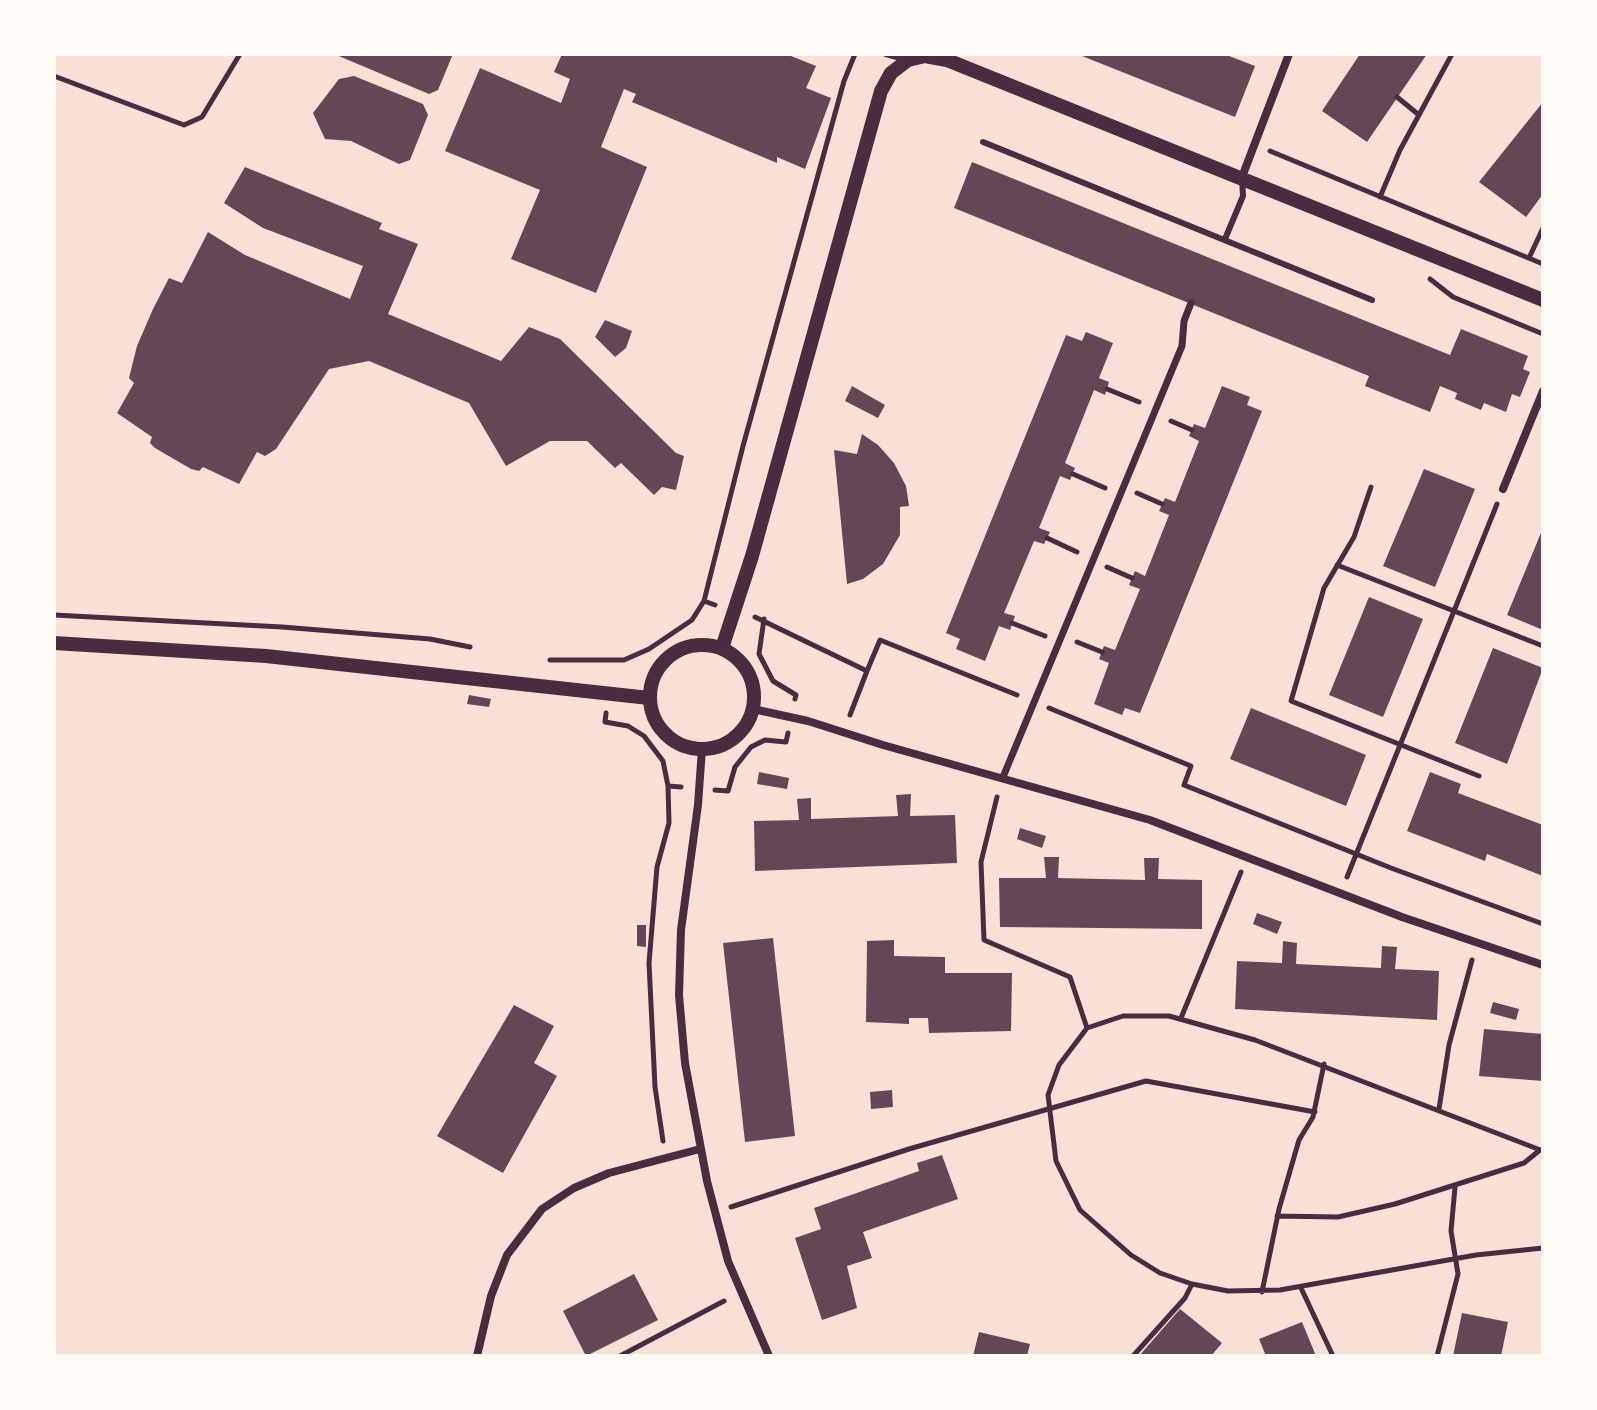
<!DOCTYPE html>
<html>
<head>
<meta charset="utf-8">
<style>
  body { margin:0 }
  #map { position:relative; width:1597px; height:1410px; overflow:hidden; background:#f7e1d7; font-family:"Source Serif 4",serif }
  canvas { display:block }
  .frame { position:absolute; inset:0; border:56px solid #fffaf5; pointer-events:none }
</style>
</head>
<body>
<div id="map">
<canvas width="1597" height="1410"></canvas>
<div class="frame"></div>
</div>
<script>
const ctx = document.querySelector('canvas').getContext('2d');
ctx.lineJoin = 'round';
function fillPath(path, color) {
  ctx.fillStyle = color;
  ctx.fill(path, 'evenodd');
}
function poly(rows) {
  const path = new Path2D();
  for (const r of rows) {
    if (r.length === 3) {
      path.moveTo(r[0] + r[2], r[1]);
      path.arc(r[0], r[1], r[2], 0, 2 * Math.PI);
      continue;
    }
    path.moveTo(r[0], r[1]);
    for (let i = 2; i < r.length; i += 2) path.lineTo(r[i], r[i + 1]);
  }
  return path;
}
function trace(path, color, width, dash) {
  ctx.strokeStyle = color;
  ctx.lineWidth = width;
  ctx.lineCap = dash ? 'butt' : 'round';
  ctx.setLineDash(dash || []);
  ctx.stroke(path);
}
const building = poly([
  [334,54,453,54,438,90,429,94],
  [562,54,786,54,816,66,806,88,831,98,805,169,777,157,777,163,632,102,636,94,624,89,601,147,647,167,596,293,511,259,540,190,445,151,480,68,561,103,570,79,554,72],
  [1077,54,1224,54,1255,66,1235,117],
  [1360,54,1427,54,1367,142,1322,111],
  [354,76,423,104,428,115,410,160,399,164,351,141,325,139,313,113,339,79],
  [1543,102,1543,194,1526,217,1479,182],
  [972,162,1450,355,1461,329,1528,356,1523,369,1530,372,1520,397,1512,394,1506,412,1484,403,1481,410,1455,399,1457,393,1440,386,1430,412,1365,386,1369,376,954,208],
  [245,167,382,223,379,229,418,244,388,314,501,361,529,327,560,339,676,453,684,456,676,490,662,487,654,495,621,463,615,468,587,441,550,441,506,466,469,403,369,361,329,369,276,449,265,456,257,452,239,484,203,467,199,471,191,469,155,448,150,443,152,437,117,413,134,383,129,378,137,346,153,309,169,278,182,283,208,232,245,255,350,299,363,266,263,228,224,203],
  [605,320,632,331,626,348,615,357,595,337],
  [1086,332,1113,343,1099,378,1109,382,1105,395,1094,390,1065,463,1075,468,1070,480,1060,476,1039,528,1050,532,1044,544,1034,541,1004,613,1015,616,1010,630,999,626,985,661,956,649,960,639,946,633,1066,335,1082,341],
  [852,386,885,405,878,418,845,401],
  [1222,386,1250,397,1247,405,1262,411,1140,713,1125,708,1122,715,1094,704,1109,663,1099,659,1104,646,1115,650,1140,589,1129,585,1135,571,1145,576,1169,515,1159,511,1165,498,1175,502,1199,441,1189,436,1194,424,1205,428],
  [862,434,878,445,894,463,906,486,909,506,900,507,900,535,883,564,863,579,847,584,834,450,857,454],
  [1424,469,1475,489,1435,587,1383,566],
  [1543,528,1543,630,1507,615],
  [1369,597,1423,619,1383,717,1329,695],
  [1493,648,1543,668,1507,764,1455,743],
  [469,695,491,699,489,707,467,704],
  [1251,708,1366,755,1346,806,1230,759],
  [759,772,789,778,787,789,757,784],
  [1430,772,1461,784,1458,793,1543,825,1543,876,1487,854,1485,861,1407,831],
  [911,794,910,816,955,815,957,863,755,871,754,821,799,820,797,799,811,798,811,819,898,816,896,795],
  [1020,828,1046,836,1042,848,1017,839],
  [1044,857,1059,857,1058,878,1145,880,1144,858,1159,858,1158,879,1202,880,1202,929,1000,927,999,878,1046,878],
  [1257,913,1282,922,1277,934,1253,924],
  [637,925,646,925,646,947,637,946],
  [773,938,795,1136,745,1142,723,943],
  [894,940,894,956,945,957,945,973,1012,973,1011,1031,929,1033,928,1018,909,1018,909,1024,866,1022,867,941],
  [1283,941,1297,943,1296,964,1381,968,1382,946,1397,947,1395,969,1439,971,1437,1020,1235,1009,1237,961,1282,963],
  [1493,1002,1519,1009,1516,1020,1490,1013],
  [514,1005,554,1026,534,1063,557,1076,503,1173,437,1136],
  [1484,1029,1543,1034,1543,1081,1479,1076],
  [892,1090,893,1107,871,1109,870,1092],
  [942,1155,958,1199,863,1232,872,1258,847,1266,857,1308,822,1320,795,1238,821,1229,814,1208,919,1171,917,1163],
  [634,1274,658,1320,586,1356,563,1311],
  [1180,1309,1222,1343,1211,1356,1139,1356],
  [1462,1313,1508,1322,1501,1356,1453,1356],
  [1302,1322,1316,1356,1266,1356,1259,1339],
  [979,1332,1030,1344,1027,1356,973,1356]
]);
const path = poly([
  [54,76,184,125,202,117,240,54],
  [1397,97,1419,115],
  [1270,151,1543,264],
  [1380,197,1400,150,1452,54],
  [1529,258,1543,228],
  [1430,279,1453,297,1543,334],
  [1107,389,1139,402],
  [1171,421,1192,430],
  [1073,474,1105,488],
  [1371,487,1354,537,1324,588,1291,701,1479,776],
  [1137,493,1162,504],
  [1047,538,1077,552],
  [1337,565,1543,646],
  [1107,567,1132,578],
  [715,605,704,601,743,446,844,81,855,54],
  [54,615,282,627,430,639,470,647],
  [755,617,867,671,880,640,1017,695],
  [764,619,759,654,773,681,796,695,795,699],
  [1012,623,1045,636],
  [1077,642,1102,652],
  [550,660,624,660,649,649,692,620,704,601],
  [1049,708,1191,766,1184,785,1391,868,1543,924],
  [606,713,605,722,628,726,644,736,663,761,668,786,681,787],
  [850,715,867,671],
  [715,790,728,791,735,767,751,747,765,740,786,742,788,733],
  [997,797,981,862,984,940,1070,977,1087,1028],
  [1347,877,1497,504],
  [1181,1018,1241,872],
  [1439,1109,1449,1045,1472,960],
  [663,1141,655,1087,649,963,657,867,669,823,668,786],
  [1543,1151,1255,1040,1169,1016,1123,1016,1087,1028,1059,1065,1048,1095,1056,1161,1080,1210,1131,1255,1160,1273,1192,1284,1228,1291,1280,1290,1476,1255,1543,1248],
  [731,1207,909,1149,1146,1081,1315,1112],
  [1277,1216,1338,1217,1395,1204,1524,1163,1540,1150],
  [1301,1288,1333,1356],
  [1262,1292,1279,1209,1299,1140,1313,1117,1324,1064],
  [620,1356,724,1301],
  [1133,1356,1185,1298,1192,1284],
  [1437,1356,1458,1274,1451,1231,1455,1187]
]);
const service = poly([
  [886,54,904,59],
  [983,142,1372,300],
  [1225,239,1243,196,1242,178]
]);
const pedestrian = poly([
  [1003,777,1182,346,1184,321,1191,303]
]);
const minor = poly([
  [1242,177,1289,54],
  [1503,489,1543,391],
  [753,709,808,721,883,745,1150,820,1402,917,1543,965],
  [702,749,698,805,681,930,679,995,685,1063,707,1181,728,1261,769,1356],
  [477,1356,491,1296,507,1255,542,1209,574,1188,609,1173,700,1149]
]);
const tertiary = poly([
  [54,643,266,656,649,698],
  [702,697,52],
  [722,648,752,556,881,91,891,73,908,60,925,56,947,60,1543,300]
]);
fillPath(building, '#644757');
trace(path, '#4a2c40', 5);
trace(service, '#4a2c40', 6);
trace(pedestrian, '#4a2c40', 7);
trace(minor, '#4a2c40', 8);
trace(tertiary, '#4a2c40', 14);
</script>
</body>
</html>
